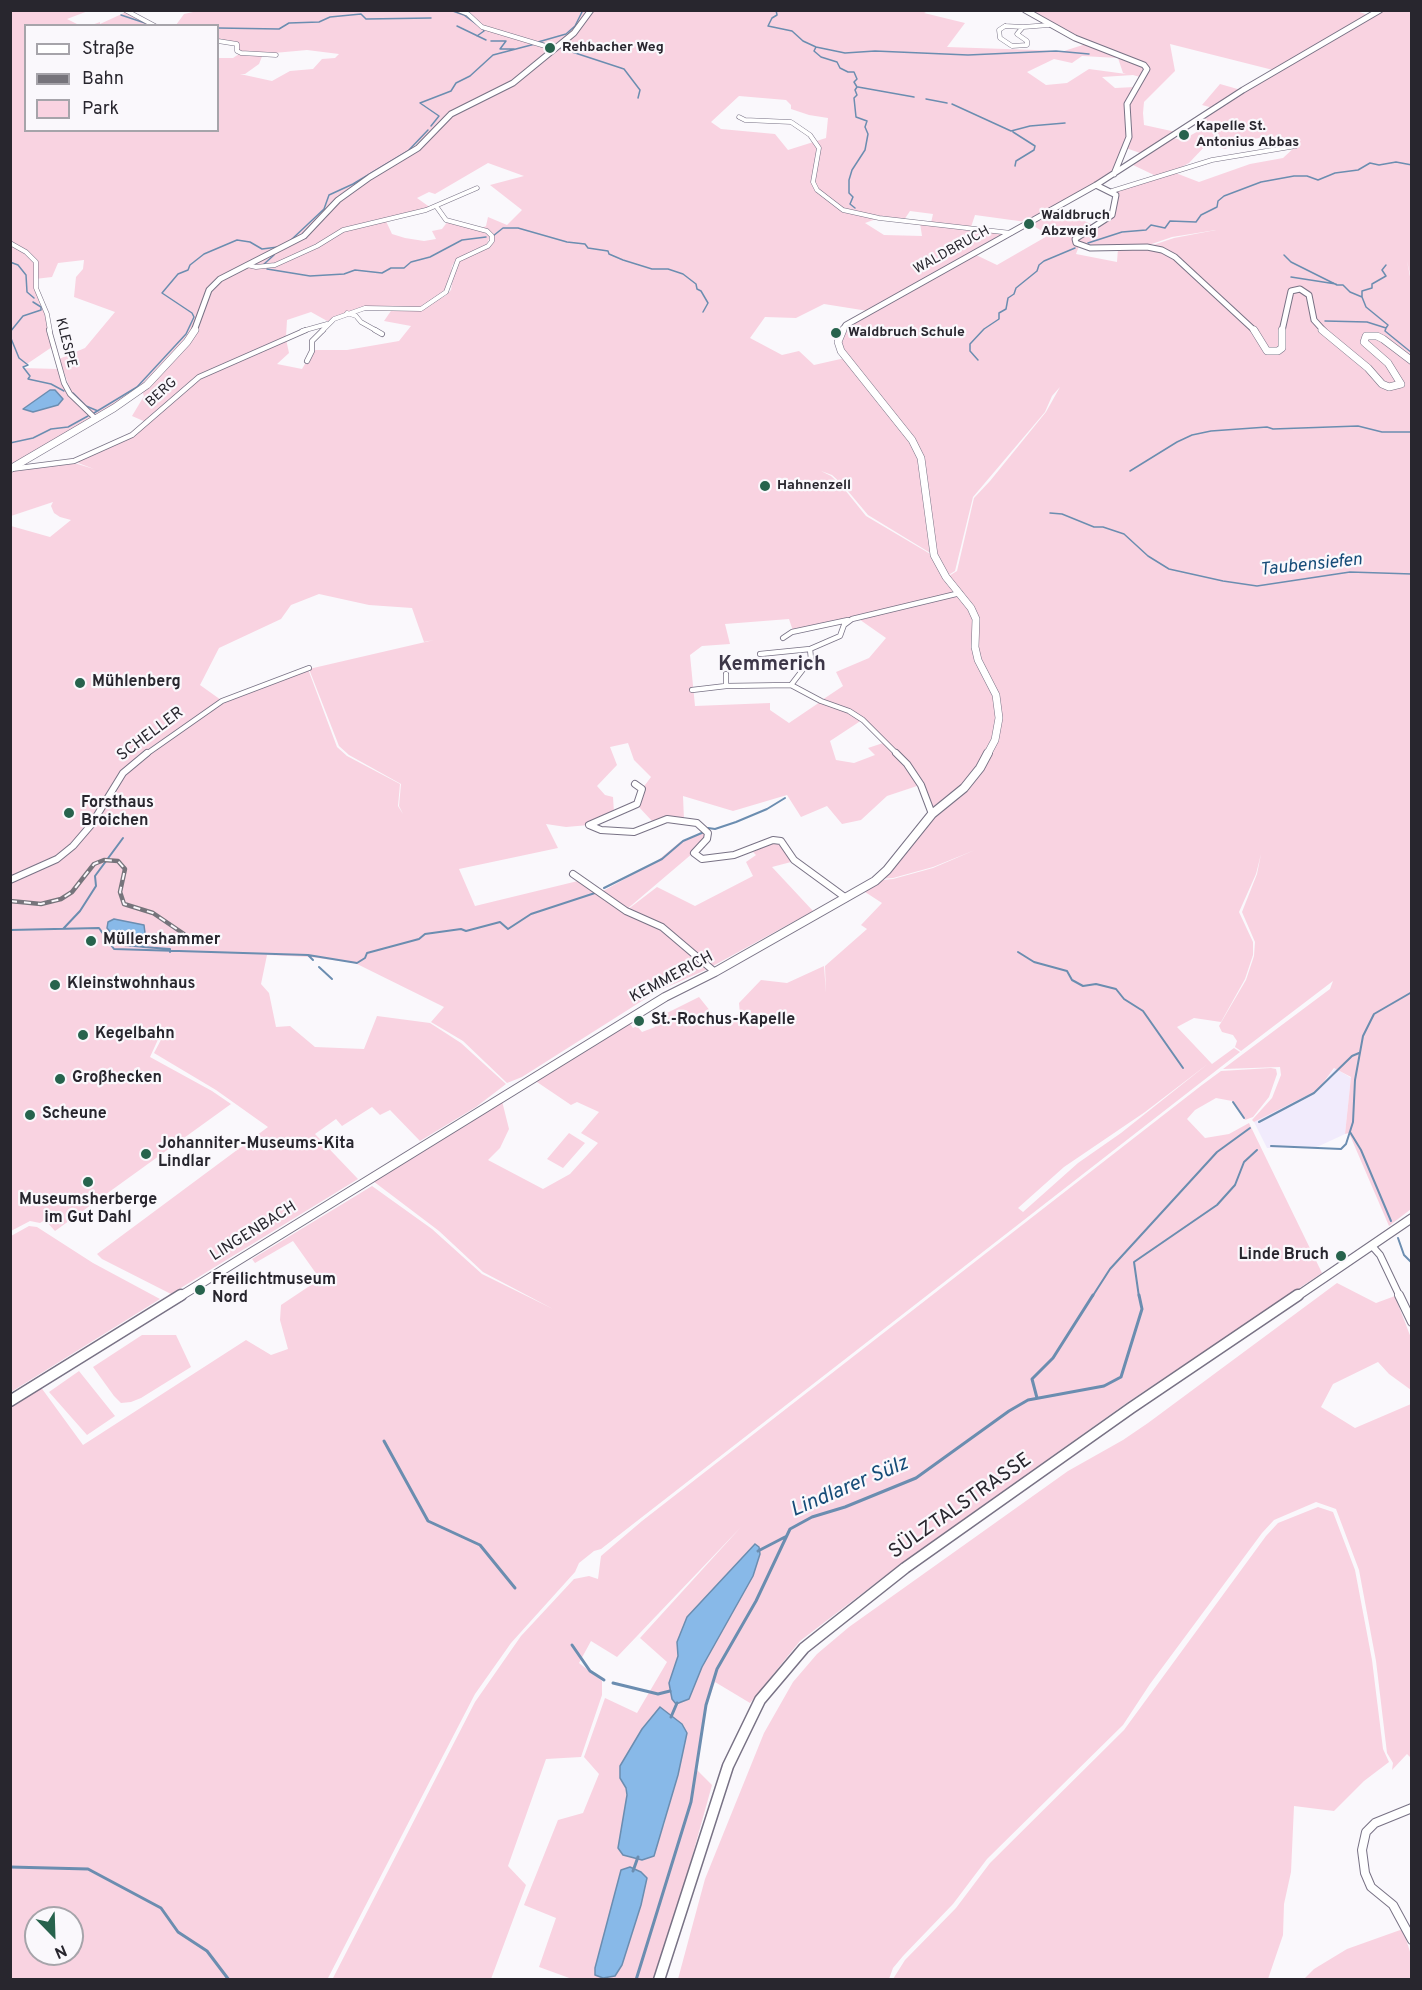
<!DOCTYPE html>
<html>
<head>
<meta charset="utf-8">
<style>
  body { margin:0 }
  #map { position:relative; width:1422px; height:1990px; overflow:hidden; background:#faf8fc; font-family:Overpass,sans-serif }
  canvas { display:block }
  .frame { position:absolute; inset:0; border:12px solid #28262e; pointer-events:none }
  .legend { position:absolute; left:24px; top:24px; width:195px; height:108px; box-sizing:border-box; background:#faf8fc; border:2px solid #a6a4aa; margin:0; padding:8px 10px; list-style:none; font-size:18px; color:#28262e }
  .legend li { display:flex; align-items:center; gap:12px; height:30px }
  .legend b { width:30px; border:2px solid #a6a4aa }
  .north { position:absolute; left:24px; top:1906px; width:60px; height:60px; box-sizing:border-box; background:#faf8fc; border:2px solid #a6a4aa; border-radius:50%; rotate:157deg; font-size:16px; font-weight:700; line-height:24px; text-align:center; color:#28262e }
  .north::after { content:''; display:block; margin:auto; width:21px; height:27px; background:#27634d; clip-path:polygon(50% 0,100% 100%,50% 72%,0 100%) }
</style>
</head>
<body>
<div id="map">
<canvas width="1422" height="1990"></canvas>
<div class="frame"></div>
<ul class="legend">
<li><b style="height:8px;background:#fff"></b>Straße</li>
<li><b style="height:8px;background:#76747b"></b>Bahn</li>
<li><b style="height:16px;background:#f9d3e1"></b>Park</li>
</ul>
<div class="north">N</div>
</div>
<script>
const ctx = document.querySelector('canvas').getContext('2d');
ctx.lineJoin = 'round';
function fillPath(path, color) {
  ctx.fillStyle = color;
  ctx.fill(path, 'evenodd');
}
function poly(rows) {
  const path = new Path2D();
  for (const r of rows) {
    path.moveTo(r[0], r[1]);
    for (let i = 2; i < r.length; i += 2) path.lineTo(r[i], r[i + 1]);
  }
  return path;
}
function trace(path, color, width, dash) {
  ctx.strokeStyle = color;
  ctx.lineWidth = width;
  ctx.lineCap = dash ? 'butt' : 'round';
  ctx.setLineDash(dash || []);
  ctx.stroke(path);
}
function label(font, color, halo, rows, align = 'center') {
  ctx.font = font + ' Overpass,sans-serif';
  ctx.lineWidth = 4.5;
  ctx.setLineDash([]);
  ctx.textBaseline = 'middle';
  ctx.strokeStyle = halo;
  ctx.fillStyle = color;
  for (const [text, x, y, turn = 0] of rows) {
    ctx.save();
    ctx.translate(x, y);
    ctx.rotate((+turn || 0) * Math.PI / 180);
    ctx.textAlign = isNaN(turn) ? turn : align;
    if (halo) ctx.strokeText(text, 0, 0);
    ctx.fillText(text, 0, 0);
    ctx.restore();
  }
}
const built = poly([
  [1335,1068,1351,1078,1345,1134,1317,1147,1267,1148,1254,1122,1318,1090]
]);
const green = poly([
  [202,10,456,11,467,15,478,26,496,32,481,26,469,14,460,11,590,11,574,30,556,46,508,34,552,49,510,83,449,114,411,149,425,145,452,115,514,85,575,33,593,11,928,11,924,13,965,23,947,47,1064,51,1089,43,1143,65,1145,69,1140,77,1133,75,1102,77,1115,88,1135,87,1126,104,1129,126,1128,137,1113,174,1026,222,975,215,971,227,931,223,933,214,910,211,904,220,879,218,865,223,884,235,922,236,920,223,1009,233,868,311,824,304,796,318,765,317,750,338,782,355,799,351,814,365,845,358,910,441,919,457,932,554,868,515,842,484,832,475,821,471,831,476,841,485,866,516,932,555,944,577,957,593,893,609,958,594,969,608,974,619,973,647,977,660,996,703,997,718,993,740,980,765,983,767,992,751,1002,719,997,695,980,660,977,647,978,619,973,608,947,577,957,571,974,498,990,481,1046,412,1060,387,1052,396,1045,412,973,497,955,571,947,576,936,555,922,457,913,440,842,351,840,343,841,334,847,325,974,254,997,265,1049,235,1030,224,1057,208,1093,225,1074,238,1075,243,1079,246,1076,254,1117,262,1118,248,1147,247,1174,238,1216,230,1172,237,1146,246,1090,247,1077,243,1076,239,1112,215,1117,202,1117,194,1113,191,1173,172,1199,182,1250,164,1283,158,1296,146,1270,135,1243,142,1225,149,1207,144,1189,163,1176,170,1156,176,1133,165,1174,138,1182,140,1204,128,1195,123,1267,76,1382,11,1411,11,1411,278,1407,261,1412,287,1411,1209,1389,1226,1349,1133,1345,1134,1351,1077,1334,1068,1318,1090,1254,1122,1252,1120,1272,1098,1281,1075,1280,1067,1223,1069,1330,989,1333,981,1241,1051,1235,1047,1237,1041,1233,1035,1222,1032,1219,1026,1246,980,1254,956,1255,942,1242,912,1257,874,1261,854,1256,874,1239,912,1253,942,1253,955,1245,979,1221,1022,1194,1018,1177,1027,1212,1064,1234,1048,1240,1052,601,1549,594,1551,579,1563,575,1572,511,1643,475,1694,327,1980,11,1979,11,1404,40,1386,83,1445,246,1340,271,1355,288,1349,280,1320,281,1305,320,1279,293,1241,255,1263,252,1259,372,1186,432,1229,482,1274,553,1309,483,1272,439,1231,373,1181,502,1101,509,1129,500,1148,488,1160,543,1189,570,1174,598,1143,581,1133,599,1112,577,1102,571,1105,534,1080,628,1021,633,1028,637,1026,642,1032,655,1027,653,1020,699,997,719,1022,740,1014,739,1003,761,980,787,983,824,966,826,993,825,966,867,929,861,925,882,903,862,890,874,881,893,879,933,868,975,850,933,867,893,878,878,879,898,859,933,816,950,801,942,804,933,811,923,785,907,762,888,742,864,720,850,710,822,700,843,686,836,672,869,658,886,638,856,617,793,631,789,619,725,624,730,644,702,646,690,655,695,706,770,703,770,710,789,723,820,702,849,711,862,720,830,741,836,760,854,763,875,755,868,748,886,742,920,785,887,796,861,820,842,824,827,806,801,817,787,795,733,811,683,796,684,820,667,819,652,821,637,805,642,796,642,789,651,777,634,760,628,743,610,747,617,765,597,786,605,795,613,797,614,813,589,825,566,827,546,824,558,848,459,869,475,906,582,880,624,912,661,928,710,968,656,992,522,1077,507,1083,463,1041,431,1022,444,1007,355,963,310,957,267,955,261,984,269,993,276,1027,290,1026,315,1047,364,1049,377,1016,430,1023,461,1043,506,1084,476,1107,420,1141,390,1110,380,1115,372,1107,342,1126,336,1119,315,1134,358,1179,171,1294,102,1259,97,1254,268,1127,216,1090,154,1053,164,1034,161,1033,150,1057,212,1091,231,1104,55,1231,45,1220,40,1223,30,1221,11,1231,11,881,59,860,74,846,95,824,122,778,135,763,162,741,222,701,308,669,337,747,347,756,400,784,398,806,403,814,399,806,401,784,349,755,339,746,309,669,434,640,424,642,412,608,369,605,319,594,291,605,281,619,219,648,200,685,221,700,138,756,121,773,90,824,56,858,37,867,11,876,11,526,50,537,71,520,60,517,54,513,51,506,53,502,11,516,11,470,71,462,94,469,78,463,80,459,133,436,156,417,189,386,171,400,148,423,132,416,144,396,142,391,184,350,197,330,212,288,223,279,245,267,272,267,319,245,316,244,277,264,258,265,255,263,293,244,291,242,220,277,209,287,203,297,192,331,179,349,134,394,95,415,72,394,59,359,85,348,115,312,74,297,76,277,83,269,84,260,58,263,52,277,35,279,34,288,40,304,46,311,52,347,21,368,59,369,69,395,92,418,11,467,11,11,88,11,67,19,79,25,26,26,26,130,218,130,218,58,233,58,242,52,238,50,238,44,218,41,218,26,176,25,184,14],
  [307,50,339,54,335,58,322,59,313,69,290,71,272,81,240,74,245,74,259,64,263,54],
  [1082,56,1118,58,1123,73,1126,74,1089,69,1067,83,1046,85,1027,72,1054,59,1072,63],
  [739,96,786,100,791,105,791,109,809,115,828,118,826,138,788,150,775,134,721,129,711,122],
  [488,163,524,176,490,185,522,210,507,225,488,217,486,226,482,228,493,236,489,246,459,261,455,266,451,290,445,296,417,311,401,309,417,310,444,294,450,282,452,266,456,260,487,244,490,236,481,229,448,221,442,229,432,231,436,239,424,241,405,238,392,234,385,219,431,208,417,198,429,192,435,194],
  [378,306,393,308,384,321,411,326,399,341,347,350,313,350,302,369,277,364,289,353,286,339,265,348,286,337,287,320,311,312,329,322,359,308],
  [50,390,55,390,63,399,58,405,33,412,23,409],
  [1209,1063,1121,1133,1078,1163,1023,1212,1018,1208,1064,1167,1145,1112],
  [36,1918,72,1918,72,1954,36,1954],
  [1354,10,1371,16,1273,70,1170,44,1175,71,1144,102,1143,113,1144,125,1176,132,1143,154,1126,148,1132,127,1128,105,1148,70,1145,65,1076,38,1026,11],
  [126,12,153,25,89,26,100,22,100,24],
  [1220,84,1241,90,1213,108,1202,105],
  [706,831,706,839,693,853,626,910,603,891,657,861,680,842],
  [770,843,780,843,791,862,772,867,813,911,711,967,671,933,627,910,657,887,695,906,753,876,746,862,756,855,753,852],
  [1271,1068,1276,1069,1277,1074,1269,1097,1253,1117,1245,1120,1232,1101,1216,1098,1195,1110,1187,1119,1205,1138,1229,1134,1249,1123,1322,1273,1128,1402,902,1563,800,1641,750,1703,715,1682,707,1705,697,1770,712,1785,669,1940,656,1979,572,1979,539,1967,556,1918,524,1905,558,1820,583,1813,599,1774,584,1757,605,1698,637,1713,667,1662,640,1638,741,1527,617,1657,591,1641,579,1663,602,1681,602,1695,581,1757,546,1759,508,1866,526,1885,491,1979,332,1980,475,1702,521,1636,574,1579,589,1576,598,1579,601,1556,642,1521,1202,1085,1221,1071],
  [725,1624,702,1667,689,1699,669,1683,678,1656],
  [660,1708,687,1733,664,1825,642,1860,623,1855,618,1848,627,1795,626,1788,620,1778,620,1766,642,1729],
  [630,1867,641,1872,595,1968,621,1871],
  [569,1133,585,1143,563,1168,547,1159],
  [29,1226,37,1227,93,1263,160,1299,11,1392,11,1236],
  [1337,1283,1376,1303,1395,1296,1411,1338,1411,1390,1389,1374,1378,1362,1333,1384,1321,1407,1355,1428,1411,1404,1411,1758,1407,1754,1392,1770,1393,1763,1387,1753,1376,1661,1359,1570,1336,1509,1316,1502,1274,1520,1262,1533,1150,1684,1123,1725,987,1859,953,1904,903,1956,893,1968,889,1979,678,1979,705,1879,764,1733,793,1682,817,1654,849,1627,1068,1471,1123,1440,1148,1423],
  [142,1335,176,1335,191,1367,141,1398,131,1402,121,1403,114,1396,93,1367],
  [79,1371,115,1416,87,1435,49,1392],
  [1318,1507,1333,1512,1355,1570,1372,1660,1383,1749,1389,1762,1364,1781,1334,1811,1294,1806,1291,1872,1284,1904,1283,1935,1268,1979,893,1979,905,1960,956,1908,990,1863,1124,1730,1266,1536,1278,1523],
  [1403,1929,1411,1955,1411,1979,1303,1980,1314,1969,1347,1949]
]);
const water = poly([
  [50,390,55,390,63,399,58,405,33,412,23,409,50,390],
  [114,919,144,925,145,933,137,945,143,946,142,947,121,945,107,928,108,922,114,919],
  [755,1544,759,1547,760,1554,753,1576,702,1667,689,1699,676,1704,672,1699,669,1683,678,1656,677,1642,687,1617,755,1544],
  [660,1707,682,1724,687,1733,678,1775,654,1856,642,1860,623,1855,618,1848,627,1795,626,1788,620,1778,620,1766,642,1729,660,1707],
  [630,1867,641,1872,647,1878,641,1905,622,1965,615,1976,603,1978,595,1975,595,1968,621,1870,630,1867]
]);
const streamFar2 = poly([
  [450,10,464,15,483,29,484,31,477,36],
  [776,10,777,15,772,18,768,26,792,31,803,41,816,47,814,51,821,57,837,62,840,68,848,72,854,72,857,79,854,82,857,87,855,90,857,95,854,98,856,117,867,121,865,127,868,134,865,150,852,170,849,180,849,193,853,197,850,204,855,208],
  [121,15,145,23],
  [457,26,486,40],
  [218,28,279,29,289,23,319,22,330,17,361,14,366,19,431,18],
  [491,41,506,41,500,49,514,49],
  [538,42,566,34,575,26,583,10],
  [539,42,553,46],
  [816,47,845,53,875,51,968,55,1056,51,1089,54],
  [560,48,624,69,640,90,638,98],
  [858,87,914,97],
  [926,99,947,103],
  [952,104,1011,131,1030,126,1065,123],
  [431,126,439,116,420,103,451,91,456,83,470,76,493,55,535,44],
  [1013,132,1035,146,1034,150,1016,161,1015,166],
  [493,236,503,228,518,228,567,242,585,244,588,248,608,251,609,254,623,260,652,269,668,269,683,274,696,284,697,289,701,291,708,303,703,312],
  [291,240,324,209,329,195,353,184,408,151,428,130],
  [1088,243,1122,232,1146,230,1151,225,1165,228,1170,221,1196,222,1201,215,1217,207,1218,201,1224,196,1261,182,1294,176,1307,176,1318,180,1335,173,1358,170,1370,163,1379,165,1396,162,1412,165],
  [1284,255,1291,262,1337,285,1343,285,1350,292,1362,297,1366,307,1388,325,1386,328],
  [10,262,18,265,26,275,27,292,34,298],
  [263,265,274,255],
  [267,269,310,276,344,274,355,270,382,273,391,268,404,268,411,262,430,257,462,240,486,237],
  [1291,277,1336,284],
  [1362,297,1362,291,1372,288,1372,284,1386,276,1382,270,1386,265],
  [1325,321,1367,322,1386,328,1385,331,1412,353],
  [10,332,23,316,41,310,41,307,33,302],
  [10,336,19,358,28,365,23,367,30,376,28,379,51,384,64,391],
  [978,360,970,351,970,344,984,329,999,319,999,313,1006,309,1008,298,1014,294,1016,288,1037,271,1039,265,1044,261,1075,248],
  [73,393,86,406,98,411],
  [94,413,137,387,186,334,194,317,192,313,162,293,178,274,188,270,190,265,204,254,237,240,250,242,262,249,278,247],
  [10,443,33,438,51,429,68,427,88,416],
  [1130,471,1177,442,1192,435,1211,431,1267,427,1273,429,1358,426,1382,432,1412,432],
  [1050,513,1062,514,1094,527,1103,527,1124,534,1148,556,1169,569,1223,581,1257,586,1350,572,1412,574]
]);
const streamFar1 = poly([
  [708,828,715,829,736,822,767,809,785,798],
  [604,888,662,859,683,841,704,832],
  [63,929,80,911,96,886,95,876,123,838],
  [10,930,99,928,114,949,308,955,313,960],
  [143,947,170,949,170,952],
  [1018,952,1034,962,1067,971,1072,980,1083,986,1096,984,1116,989,1124,999,1143,1011,1183,1068],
  [308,955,357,963,365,958,367,953,419,939,425,934,461,929,466,931,500,922,508,929,531,914,595,893],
  [319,967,332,979],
  [1233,1102,1244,1118],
  [1259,1122,1314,1093,1352,1056,1359,1053],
  [1350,1132,1361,1150,1391,1221],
  [1271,1146,1341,1149,1346,1144,1353,1122,1355,1080,1363,1036,1374,1014,1412,992],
  [1398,1238,1404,1255,1412,1263],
  [1092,1297,1110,1269,1217,1152,1250,1128],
  [1139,1297,1134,1262,1217,1205,1235,1185,1244,1162,1257,1150]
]);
const stream = poly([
  [1037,1398,1032,1379,1053,1358,1093,1295],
  [384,1441,428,1521,480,1545,515,1588],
  [758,1551,785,1537],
  [572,1645,590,1671,604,1680],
  [613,1683,658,1694,670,1691],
  [671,1717,677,1703],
  [10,1867,88,1869,161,1908,178,1932,207,1951,229,1980],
  [633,1871,638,1857],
  [636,1980,691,1802,706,1705,717,1669,756,1601,790,1529,812,1517,845,1507,916,1478,1009,1411,1028,1400,1104,1386,1121,1377,1142,1309,1139,1295]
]);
const streetFar3 = poly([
  [125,10,155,26],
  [458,10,468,14,482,27,555,49],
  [1005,26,1023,27,1017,34,1027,41,1027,45,1012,46,1000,38,999,30,1005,26],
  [1023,27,1049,25],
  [218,41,237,44,237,51,241,53,276,55],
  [739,117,745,120,791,122,810,135,819,148,813,182,817,190,843,210,879,218,1011,233],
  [1112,191,1212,160,1296,146],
  [10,243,26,252,36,262,36,288,47,314,50,331],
  [247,265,256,267,275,265,317,246,343,230,426,210,477,188],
  [347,313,356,316,361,322,377,331],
  [302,331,327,324],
  [322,331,334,319,365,308,421,309,446,292,458,260,488,246,492,241,492,236,487,231,446,220,436,206]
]);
const streetFar2 = poly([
  [49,330,64,383,70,394,96,419],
  [375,330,382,334],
  [307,361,312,351,312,341,323,330],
  [11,469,74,461,132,435,199,377,306,330],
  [783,638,792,632,848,620],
  [760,654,810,649],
  [726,674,726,686],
  [692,690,726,686,791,685],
  [145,755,222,701,309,668],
  [898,755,863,720,849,711,821,701,791,685,811,659,810,649,840,636,844,625,852,619,960,593]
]);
const streetFar1 = poly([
  [896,753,907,764,921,785,932,814],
  [635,784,642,789,637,804,589,825,601,830,634,832,667,819,697,823,708,833,707,839,694,853,702,859,734,855,773,840,781,841,794,860,846,898],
  [573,874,626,911,662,927,715,972],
  [10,880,57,859,73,846,91,825,123,773,147,753],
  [1372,1246,1380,1255,1400,1297]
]);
const street = poly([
  [1399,1295,1412,1322],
  [1412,1808,1375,1823,1366,1832,1362,1850,1365,1873,1371,1887,1393,1905,1412,1940]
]);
const secondaryFar3 = poly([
  [1025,10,1075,38,1144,65,1147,69,1127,104,1129,137,1114,174],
  [1096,185,1116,195,1112,215,1075,239,1076,243,1090,248,1147,247,1162,250,1175,257,1255,331],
  [194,331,209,290,220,279,304,236,338,200,370,177,418,148,451,114,513,83,574,33,591,10],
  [842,331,846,325,1096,185,1243,90,1380,10],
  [1282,331,1291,291,1300,289,1309,295,1314,320,1324,331]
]);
const secondaryFar2 = poly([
  [843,330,838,342,841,351,912,440,921,458,934,555,946,577,971,608,976,619,975,647,978,660,996,695,999,718,995,740,987,755],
  [1254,330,1267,351,1278,351,1282,348,1282,330],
  [1322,330,1368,368,1382,384,1389,387,1401,384,1388,363,1364,342,1366,336,1377,336,1383,339,1412,361],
  [10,469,114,408,147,385,187,342,195,330]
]);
const secondaryFar1 = poly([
  [179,1297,665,997,715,972,875,881,887,870,932,814,964,788,980,768,988,753],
  [1296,1297,1412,1218]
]);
const secondary = poly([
  [10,1401,181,1295],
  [659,1980,728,1766,760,1700,804,1648,905,1568,1131,1408,1298,1295]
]);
const rail = poly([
  [10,901,41,904,61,899,72,892,94,864,104,860,118,861,125,869,120,892,124,904,153,913,184,934]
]);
const markers = [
  [550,48,6,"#27634d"],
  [1184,135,6,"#27634d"],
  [1029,224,6,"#27634d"],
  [836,333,6,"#27634d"],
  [765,486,6,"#27634d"],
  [80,683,6,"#27634d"],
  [69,813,6,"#27634d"],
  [91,941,6,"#27634d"],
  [55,985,6,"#27634d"],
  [639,1021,6,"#27634d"],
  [83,1035,6,"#27634d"],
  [60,1079,6,"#27634d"],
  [30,1115,6,"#27634d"],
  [146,1154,6,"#27634d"],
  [88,1182,6,"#27634d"],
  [1341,1256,6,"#27634d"],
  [200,1290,6,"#27634d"]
];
const farPoinames = [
  ["Rehbacher Weg",562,48],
  ["Kapelle St.",1196,127],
  ["Antonius Abbas",1196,143],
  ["Waldbruch",1041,216],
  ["Abzweig",1041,232],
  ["Waldbruch Schule",848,333],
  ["Hahnenzell",777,486]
];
const farStreetnames = [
  ["WALDBRUCH",952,251,-29],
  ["KLESPE",65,343,76],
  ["BERG",162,393,-42]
];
const poiNames = [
  ["Mühlenberg",92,683],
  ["Forsthaus",81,804],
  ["Broichen",81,822],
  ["Müllershammer",103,941],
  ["Kleinstwohnhaus",67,985],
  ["St.-Rochus-Kapelle",651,1021],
  ["Kegelbahn",95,1035],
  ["Großhecken",72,1079],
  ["Scheune",42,1115],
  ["Johanniter-Museums-Kita",158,1145],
  ["Lindlar",158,1163],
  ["Museumsherberge",88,1201,"center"],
  ["im Gut Dahl",88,1219,"center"],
  ["Linde Bruch",1329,1256,"right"],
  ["Freilichtmuseum",212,1281],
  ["Nord",212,1299]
];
const streetNames = [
  ["SCHELLER",151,735,-37],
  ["KEMMERICH",672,978,-28],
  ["LINGENBACH",254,1232,-32]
];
const waterNames = [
  ["Taubensiefen",1311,566,-6]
];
const quarterNames = [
  ["Kemmerich",772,666]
];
const nearStreetnames = [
  ["SÜLZTALSTRASSE",961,1507,-35]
];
const nearWaternames = [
  ["Lindlarer Sülz",850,1488,-23]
];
fillPath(built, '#f1ebfc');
fillPath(green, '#f9d3e1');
fillPath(water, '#88b9e8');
trace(water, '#6b8db0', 1.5);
trace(streamFar2, '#6b8db0', 1.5);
trace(streamFar1, '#6b8db0', 2);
trace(stream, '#6b8db0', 3);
trace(streetFar3, '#787285', 5);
trace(streetFar2, '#787285', 6);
trace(streetFar1, '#787285', 8);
trace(street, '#787285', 10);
trace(secondaryFar3, '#787285', 7);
trace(secondaryFar2, '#787285', 8);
trace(secondaryFar1, '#787285', 10);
trace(secondary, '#787285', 13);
trace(streetFar3, '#fff', 4);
trace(streetFar2, '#fff', 4.5);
trace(streetFar1, '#fff', 6);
trace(street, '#fff', 8);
trace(secondaryFar3, '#fff', 5);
trace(secondaryFar2, '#fff', 7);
trace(secondaryFar1, '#fff', 8);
trace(secondary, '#fff', 10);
trace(rail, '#76747b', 4.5);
trace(rail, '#faf8fc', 2, [7]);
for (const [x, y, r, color] of markers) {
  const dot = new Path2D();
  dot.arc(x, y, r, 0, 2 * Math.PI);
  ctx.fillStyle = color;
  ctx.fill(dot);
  trace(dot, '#faf8fc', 2);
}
label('bold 14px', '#28262e', '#faf8fc', farPoinames, 'left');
label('14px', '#28262e', '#faf8fc', farStreetnames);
label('bold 16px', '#28262e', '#faf8fc', poiNames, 'left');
label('16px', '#28262e', '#faf8fc', streetNames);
label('italic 18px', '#164c78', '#faf8fc', waterNames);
label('bold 20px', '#3d3748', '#faf8fc', quarterNames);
label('20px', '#28262e', '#faf8fc', nearStreetnames);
label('italic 21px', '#164c78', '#faf8fc', nearWaternames);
</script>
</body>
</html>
